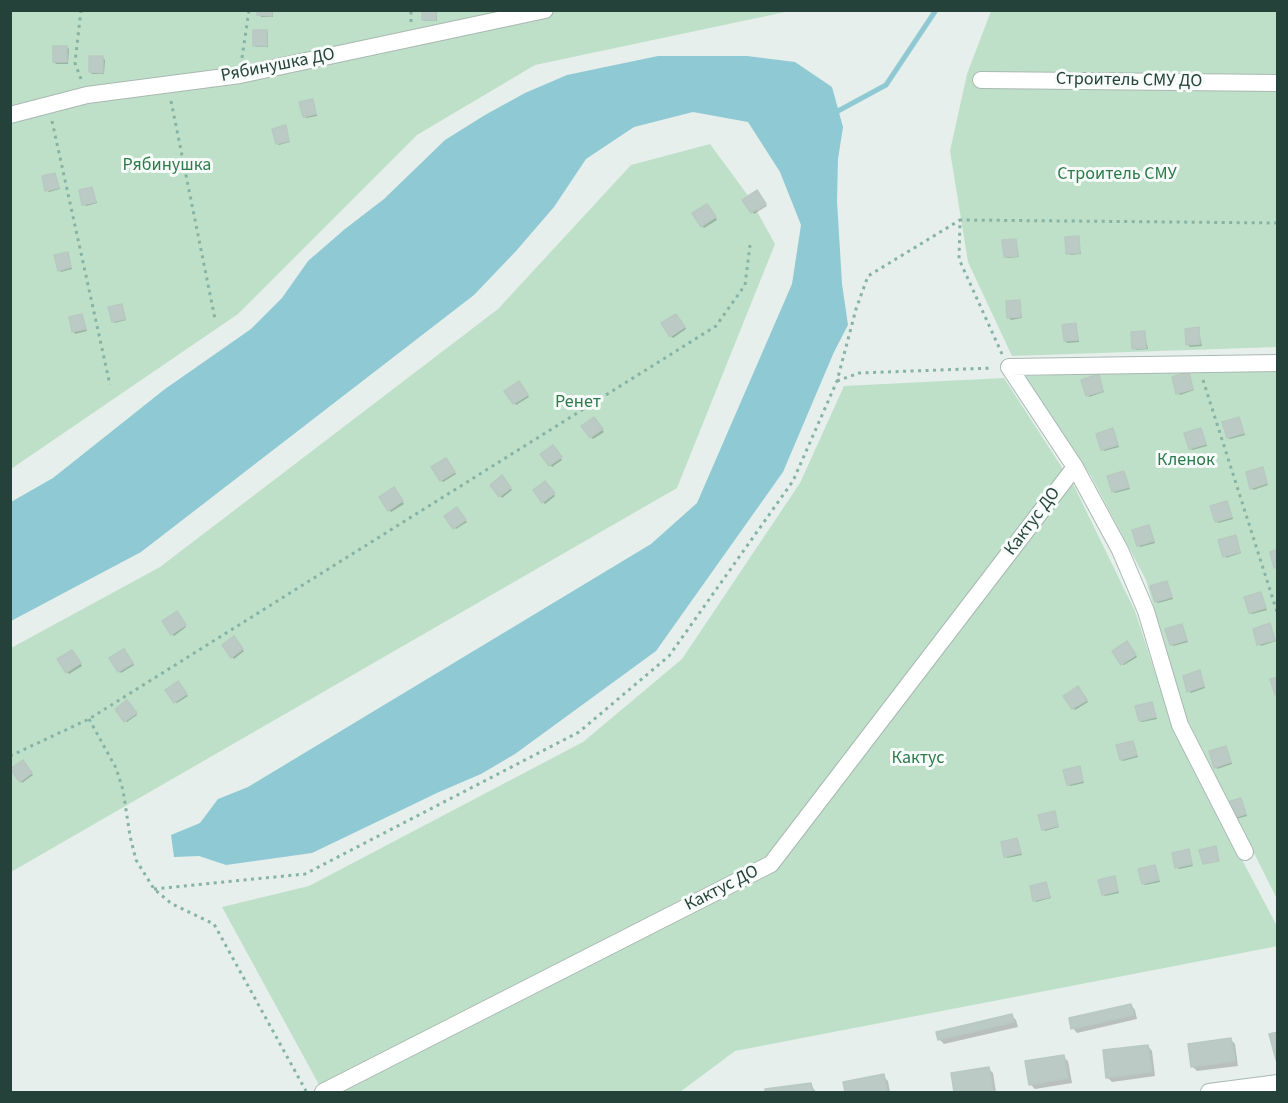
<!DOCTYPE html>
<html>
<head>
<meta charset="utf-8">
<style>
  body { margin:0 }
  #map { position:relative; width:1288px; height:1103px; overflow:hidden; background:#e6efeb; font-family:"Source Sans 3",sans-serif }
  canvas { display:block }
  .frame { position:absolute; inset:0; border:12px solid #24423a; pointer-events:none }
</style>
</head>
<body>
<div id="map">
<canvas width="1288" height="1103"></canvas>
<div class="frame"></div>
</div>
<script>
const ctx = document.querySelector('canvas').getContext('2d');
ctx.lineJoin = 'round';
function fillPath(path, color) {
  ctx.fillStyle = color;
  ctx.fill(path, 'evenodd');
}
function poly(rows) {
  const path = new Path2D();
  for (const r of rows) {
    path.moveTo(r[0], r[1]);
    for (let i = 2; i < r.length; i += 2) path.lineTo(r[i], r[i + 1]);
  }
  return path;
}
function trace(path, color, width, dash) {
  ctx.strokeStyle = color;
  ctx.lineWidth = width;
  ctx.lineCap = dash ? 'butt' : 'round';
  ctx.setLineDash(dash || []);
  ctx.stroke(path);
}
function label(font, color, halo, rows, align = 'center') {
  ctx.font = font + ' "Source Sans 3",sans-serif';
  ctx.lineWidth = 6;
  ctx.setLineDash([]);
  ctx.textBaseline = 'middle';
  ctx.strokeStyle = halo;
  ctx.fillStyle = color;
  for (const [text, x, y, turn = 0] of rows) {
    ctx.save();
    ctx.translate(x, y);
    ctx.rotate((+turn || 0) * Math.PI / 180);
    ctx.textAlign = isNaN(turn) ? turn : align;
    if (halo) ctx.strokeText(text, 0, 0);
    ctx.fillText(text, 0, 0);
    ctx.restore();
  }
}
const green = poly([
  [11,11,790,11,535,65,417,135,238,314,11,469],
  [991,11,1277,11,1277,347,1012,356,968,262,950,151,967,74],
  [710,144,749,197,775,244,677,488,11,872,11,648,160,567,498,309,631,165],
  [1277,367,1277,899,1186,717,1146,580,1091,476,1025,376],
  [1004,378,1074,486,1135,611,1174,731,1277,926,1278,946,735,1051,680,1092,323,1092,222,907,309,886,583,742,682,659,800,483,844,386]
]);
const water = poly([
  [658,56,747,56,795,62,832,87,843,127,838,159,837,201,842,284,848,325,834,352,783,472,656,651,515,754,481,774,439,792,312,853,226,865,199,856,174,857,171,835,200,823,218,799,248,787,651,544,697,503,792,284,801,225,780,172,748,122,693,112,634,127,586,159,554,207,516,251,474,295,141,552,11,621,11,502,53,478,165,389,251,329,282,298,308,261,345,229,384,199,445,140,485,115,525,93,567,75]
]);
const shadow = poly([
  [259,10,273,10,273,17,261,17],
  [423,10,437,10,437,21,425,21,423,19],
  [267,31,268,33,268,47,256,47,254,45],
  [67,47,69,49,68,64,56,64,54,62],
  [103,58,105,60,104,74,92,74,90,72],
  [312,100,317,116,306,118,304,116],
  [285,127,290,142,279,145,277,143],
  [55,174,60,189,49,192,47,190],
  [92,188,97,203,86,206,84,204],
  [759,194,767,206,754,214,744,200],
  [709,207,717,220,704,228,702,226],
  [1078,237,1081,254,1070,255,1068,253],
  [1016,241,1019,257,1007,258,1005,256],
  [67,254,72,269,61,272,59,270],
  [1019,302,1022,318,1011,320,1009,318],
  [122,305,126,320,115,323,113,321],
  [82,316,87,331,75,334,70,318],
  [678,317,686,329,673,338,671,336],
  [1076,325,1079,342,1067,343,1065,341],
  [1198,329,1202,346,1190,347,1188,345],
  [1144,332,1148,349,1136,350,1134,348],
  [1188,374,1194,390,1180,395,1178,393],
  [1098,376,1104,392,1089,397,1088,395],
  [521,385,529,397,516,405,506,391],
  [1238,419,1245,435,1230,439,1228,438],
  [595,421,604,432,593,439,583,427],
  [1113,430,1119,447,1104,451,1102,449],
  [1200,430,1207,446,1192,450,1190,448],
  [554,448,562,460,552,467,542,454],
  [448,462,456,474,443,482,441,480],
  [1262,469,1268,485,1253,490,1252,488],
  [1124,472,1130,489,1115,493,1113,491],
  [504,479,512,490,502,498,492,485],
  [547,485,555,496,545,504,543,502],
  [396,491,404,504,391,512,389,510],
  [1227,502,1233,519,1218,523,1216,521],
  [458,511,467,522,456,529,455,528],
  [1149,527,1155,543,1140,547,1138,545],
  [1235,537,1241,553,1226,558,1225,556],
  [1167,583,1173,599,1158,603,1156,602],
  [1260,594,1267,610,1252,614,1250,613],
  [178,615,186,627,174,636,172,634],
  [1269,625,1276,641,1261,646,1259,644],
  [1182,626,1188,642,1173,646,1171,644],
  [236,640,244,651,234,659,232,657],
  [1129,645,1137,657,1124,665,1122,664],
  [126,653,134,665,121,673,119,671],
  [74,654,82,666,69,674,67,672],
  [1199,672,1205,688,1191,693,1189,691],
  [179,685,188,696,177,703,175,702],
  [1080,690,1088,702,1075,710,1073,708],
  [129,704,137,715,127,722,125,721],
  [1152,704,1157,719,1142,722,1140,721],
  [1133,742,1138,757,1123,761,1121,759],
  [1226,748,1232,764,1217,769,1216,767],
  [25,764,33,775,22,783,21,781],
  [1079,768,1084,783,1070,786,1068,784],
  [1241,800,1247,816,1232,820],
  [1054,812,1059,827,1045,831,1043,829],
  [1017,840,1022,855,1007,858,1006,857],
  [1188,851,1193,866,1179,869,1177,867],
  [1155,867,1160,882,1145,885,1143,883],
  [1114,878,1119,893,1105,896,1103,894],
  [1046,884,1051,898,1036,902,1035,900],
  [1131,1005,1135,1010,1137,1019,1077,1033,1073,1028],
  [1012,1016,1016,1020,1018,1027,944,1044,939,1039],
  [1231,1040,1235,1044,1238,1066,1197,1071,1193,1067],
  [1148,1046,1152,1051,1155,1076,1112,1082,1107,1077],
  [1063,1057,1068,1061,1072,1083,1035,1089,1030,1084],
  [988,1068,993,1073,996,1092,955,1092,952,1074],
  [883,1076,888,1081,890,1092,846,1092,844,1083],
  [811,1085,816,1092,767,1092,766,1090]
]);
const stream = poly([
  [838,111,886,85,936,10]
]);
const building = poly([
  [257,10,272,10,272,16,257,15,257,10],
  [422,10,436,10,436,20,422,20,422,10],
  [253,30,267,30,267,46,253,46,253,30],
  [53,46,67,46,67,62,53,62,53,46],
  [89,56,103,56,103,73,89,72,89,56],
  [313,99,316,114,303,117,299,102,313,99],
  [286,125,289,141,276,144,272,129,286,125],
  [55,173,59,188,45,191,42,176,55,173],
  [92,187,96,202,82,205,79,190,92,187],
  [757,190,766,204,751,213,742,200,757,190],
  [707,204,716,217,701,227,692,213,707,204],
  [1079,236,1080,253,1066,254,1065,237,1079,236],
  [1016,239,1018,256,1004,257,1002,240,1016,239],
  [68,252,71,267,58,271,54,255,68,252],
  [1020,300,1021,317,1007,318,1006,301,1020,300],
  [122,304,125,319,112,322,108,307,122,304],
  [82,314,86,329,72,332,69,317,82,314],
  [676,314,685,327,670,337,661,323,676,314],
  [1076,323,1078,340,1064,341,1062,325,1076,323],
  [1199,327,1200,344,1186,345,1185,329,1199,327],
  [1145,331,1146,348,1132,349,1131,332,1145,331],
  [1189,372,1193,389,1176,394,1172,377,1189,372],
  [1099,374,1103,391,1086,396,1081,380,1099,374],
  [519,381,528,395,513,404,504,391,519,381],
  [594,417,603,429,590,438,581,426,594,417],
  [1239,417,1244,433,1227,438,1222,422,1239,417],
  [1113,428,1118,445,1101,450,1096,434,1113,428],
  [1201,428,1206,444,1189,449,1184,433,1201,428],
  [553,445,562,457,549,466,540,454,553,445],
  [446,458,455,472,440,481,431,467,446,458],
  [1263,467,1267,483,1250,489,1246,472,1263,467],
  [1124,471,1129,487,1112,492,1107,476,1124,471],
  [502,475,511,488,499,497,490,485,502,475],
  [545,481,555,493,542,503,533,490,545,481],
  [394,487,403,501,388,511,379,497,394,487],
  [1227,501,1232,517,1215,522,1210,506,1227,501],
  [457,507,466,520,453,529,444,516,457,507],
  [1149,525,1154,541,1137,546,1132,530,1149,525],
  [1236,535,1240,552,1223,557,1218,540,1236,535],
  [1278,549,1278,567,1274,568,1270,552,1278,549],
  [1167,581,1172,597,1155,602,1150,586,1167,581],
  [1261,592,1266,608,1249,613,1244,597,1261,592],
  [177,611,186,625,171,635,162,621,177,611],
  [1270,623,1275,640,1257,645,1253,629,1270,623],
  [1182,624,1187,640,1170,645,1165,629,1182,624],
  [234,636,243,649,231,658,222,645,234,636],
  [1127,641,1136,655,1121,665,1112,651,1127,641],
  [124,649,133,663,118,672,109,658,124,649],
  [72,650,81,663,66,673,57,659,72,650],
  [1200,670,1204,686,1187,692,1183,676,1200,670],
  [1278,677,1278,695,1275,695,1270,679,1278,677],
  [178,681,187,694,174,703,165,690,178,681],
  [1078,686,1087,700,1072,709,1063,696,1078,686],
  [127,700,137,713,124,722,115,709,127,700],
  [1152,702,1156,717,1139,721,1135,706,1152,702],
  [1133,741,1137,755,1120,760,1116,745,1133,741],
  [1226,746,1231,762,1214,768,1209,751,1226,746],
  [23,760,32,773,20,782,10,769,23,760],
  [1080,766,1083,781,1067,785,1063,770,1080,766],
  [1241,798,1246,814,1229,819,1224,803,1241,798],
  [1055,811,1058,826,1042,830,1038,815,1055,811],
  [1017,838,1021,853,1004,857,1001,842,1017,838],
  [1216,846,1219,861,1203,864,1199,850,1216,846],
  [1189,849,1192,864,1175,868,1172,853,1189,849],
  [1155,865,1159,880,1142,884,1138,869,1155,865],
  [1115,876,1118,891,1102,895,1098,880,1115,876],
  [1046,882,1050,897,1033,901,1030,886,1046,882],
  [1131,1004,1134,1015,1071,1029,1069,1018,1131,1004],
  [1012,1014,1014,1022,938,1040,936,1032,1012,1014],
  [1278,1032,1278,1060,1276,1060,1269,1034,1278,1032],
  [1231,1038,1235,1061,1191,1067,1188,1044,1231,1038],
  [1148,1045,1152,1072,1106,1078,1103,1050,1148,1045],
  [1064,1055,1068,1078,1029,1085,1025,1061,1064,1055],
  [989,1067,993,1091,954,1092,951,1073,989,1067],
  [884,1074,887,1092,845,1092,843,1082,884,1074],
  [811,1083,813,1092,765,1092,765,1089,811,1083]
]);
const path = poly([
  [411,22,411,10],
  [242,58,249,10],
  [81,79,75,63,81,10],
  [171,101,215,319],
  [52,121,110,385],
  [1002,354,959,259,960,220,1278,223],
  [1203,380,1278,615],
  [837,381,859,373,993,368],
  [89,719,116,768,123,790,130,836,136,860,154,889,172,904,214,924,306,1091],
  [10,756,89,719,716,326,745,285,750,245],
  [154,889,305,874,579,732,669,656,793,481,837,381,856,309,868,276,960,220]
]);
const street = poly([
  [981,80,1278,83],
  [10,115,87,95,240,75,545,10],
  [1009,367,1075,467,1120,550,1146,611,1180,725,1245,852],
  [1009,367,1278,363],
  [323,1092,771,864,1075,467],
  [1209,1092,1278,1083]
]);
const streetNames = [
  ["Рябинушка ДО",278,66,-11],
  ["Строитель СМУ ДО",1129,81,1],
  ["Кактус ДО",1033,522,-53],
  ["Кактус ДО",722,889,-27]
];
const parkNames = [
  ["Рябинушка",167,166],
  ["Строитель СМУ",1117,175],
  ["Ренет",578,403],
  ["Кленок",1186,461],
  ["Кактус",918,759]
];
fillPath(green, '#bfe0c8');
fillPath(water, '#8ec9d4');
fillPath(shadow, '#0003');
trace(stream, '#8ec9d4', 5);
fillPath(building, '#bbcac4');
trace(building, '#b8c9c2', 1.5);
trace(street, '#a8b8b2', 18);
trace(path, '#86b3a5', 3, [3, 4.5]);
trace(street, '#fff', 16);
label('18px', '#24423a', '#f7fbf9', streetNames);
label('18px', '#2d7a4b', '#f7fbf9', parkNames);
</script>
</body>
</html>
